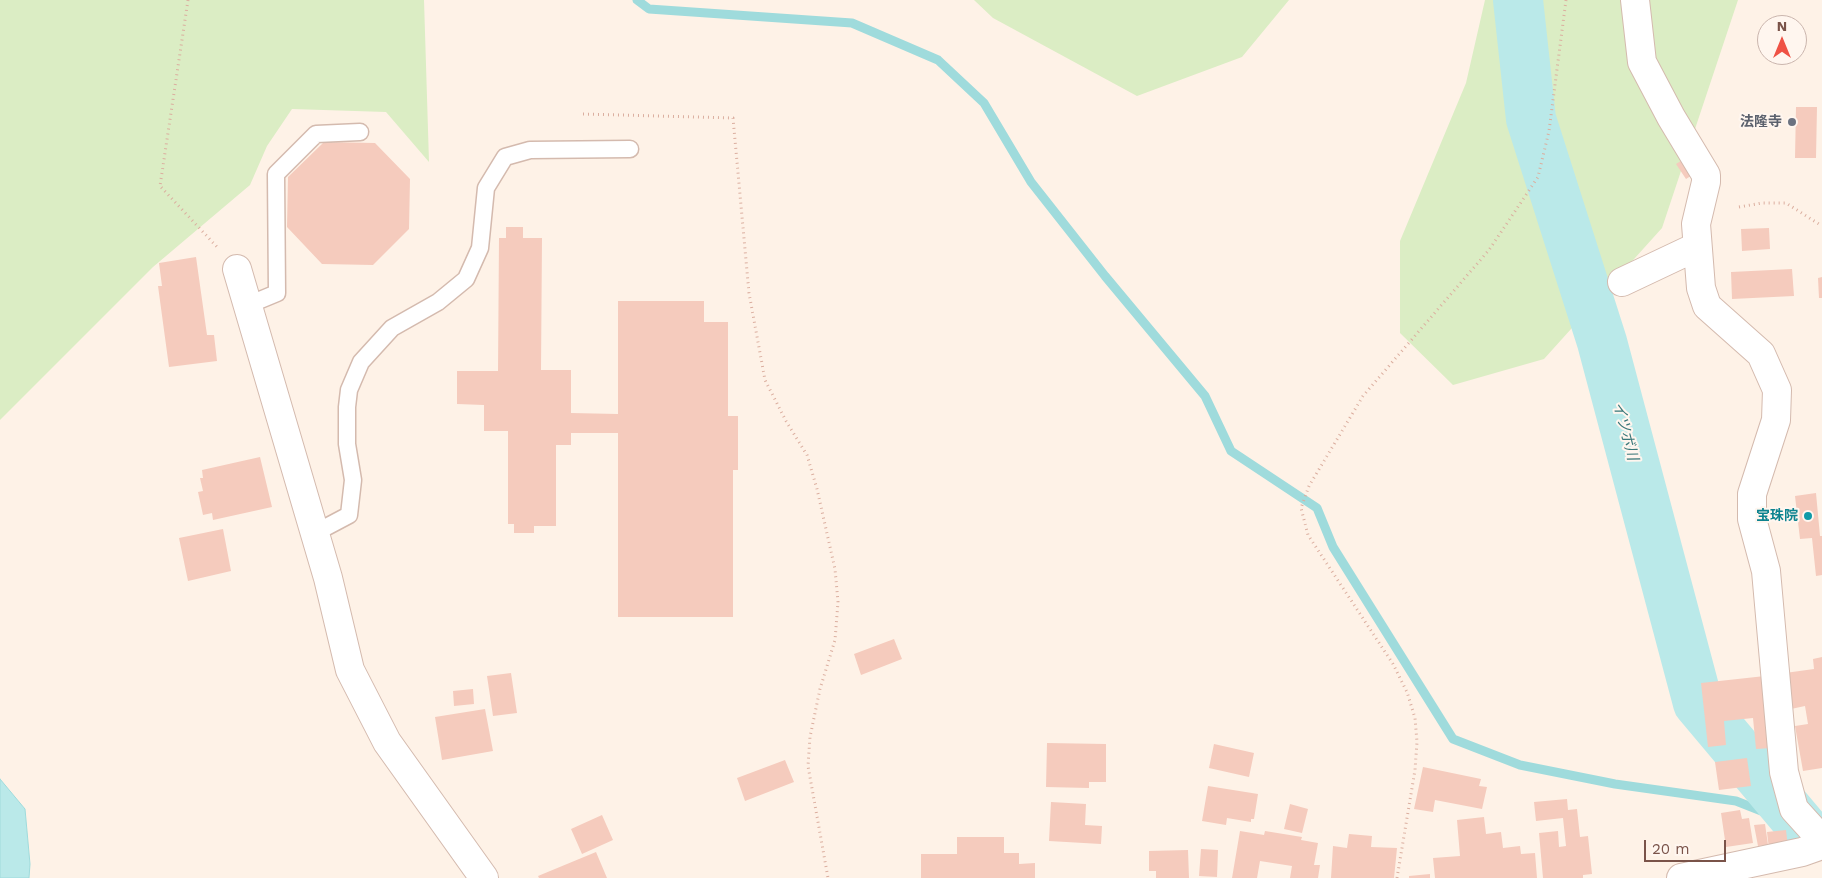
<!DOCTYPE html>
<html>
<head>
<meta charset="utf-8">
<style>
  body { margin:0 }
  #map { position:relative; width:1822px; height:878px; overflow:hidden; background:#fef2e7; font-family:"Work Sans",sans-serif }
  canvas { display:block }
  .north { position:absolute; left:1757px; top:15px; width:50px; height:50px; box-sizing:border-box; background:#fff6ef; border:1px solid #cab5ad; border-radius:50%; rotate:0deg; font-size:14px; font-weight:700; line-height:20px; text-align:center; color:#7a5349 }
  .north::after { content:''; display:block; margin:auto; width:18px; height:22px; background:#ef5245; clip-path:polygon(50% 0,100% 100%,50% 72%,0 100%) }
  .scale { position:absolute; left:1644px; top:840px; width:82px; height:22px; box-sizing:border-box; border:2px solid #7a5349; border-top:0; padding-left:6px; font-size:15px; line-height:18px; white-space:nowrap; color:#7a5349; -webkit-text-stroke:4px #fff6ef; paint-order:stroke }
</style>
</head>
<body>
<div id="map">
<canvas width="1822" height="878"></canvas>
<div class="north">N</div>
<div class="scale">20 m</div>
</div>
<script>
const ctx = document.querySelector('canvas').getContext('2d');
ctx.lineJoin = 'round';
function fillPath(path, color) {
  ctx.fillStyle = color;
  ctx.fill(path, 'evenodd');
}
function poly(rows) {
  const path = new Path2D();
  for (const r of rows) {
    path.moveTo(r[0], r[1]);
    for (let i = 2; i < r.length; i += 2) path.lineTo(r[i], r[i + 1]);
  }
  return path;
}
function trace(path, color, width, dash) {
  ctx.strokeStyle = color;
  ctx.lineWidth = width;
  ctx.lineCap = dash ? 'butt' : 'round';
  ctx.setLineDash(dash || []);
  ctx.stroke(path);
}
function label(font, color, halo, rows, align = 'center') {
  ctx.font = font + ' "Work Sans","Noto Sans JP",sans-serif';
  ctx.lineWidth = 4;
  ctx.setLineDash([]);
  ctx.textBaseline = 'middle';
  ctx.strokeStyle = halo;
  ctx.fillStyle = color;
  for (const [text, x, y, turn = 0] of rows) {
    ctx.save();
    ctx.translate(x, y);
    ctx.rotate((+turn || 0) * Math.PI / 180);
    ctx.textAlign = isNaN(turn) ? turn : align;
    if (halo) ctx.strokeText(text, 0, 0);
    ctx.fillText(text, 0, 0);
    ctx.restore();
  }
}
const green = poly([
  [0,0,424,0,429,162,386,112,292,109,267,146,250,185,153,267,0,420],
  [974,0,1289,0,1242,57,1137,96,993,18],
  [1485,0,1738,0,1662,228,1544,359,1453,385,1400,333,1400,241,1466,83]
]);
const water = poly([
  [0,779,25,809,30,864,29,878,0,878,0,779]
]);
const stream = poly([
  [637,0,649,9,852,23,938,60,984,103,1031,182,1105,276,1205,396,1231,451,1317,508,1333,547,1453,739,1520,765,1615,784,1736,801,1797,825]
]);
const river = poly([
  [1518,0,1531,119,1602,342,1698,703,1803,828]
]);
const building = poly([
  [1796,107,1817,107,1816,158,1795,158],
  [324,142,375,143,410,179,409,229,373,265,322,264,287,227,288,177],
  [1684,159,1694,174,1686,179,1676,164],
  [506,227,523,227,523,238,542,238,541,370,571,370,571,413,618,414,618,301,704,301,704,322,728,322,728,416,738,416,738,470,733,470,733,617,618,617,618,433,571,433,571,445,556,445,556,526,534,526,534,533,514,533,514,524,508,524,508,431,484,431,484,405,457,404,457,371,498,371,499,238,506,238],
  [1769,228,1770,249,1742,251,1741,229],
  [196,257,207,335,214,335,217,361,169,367,158,286,162,286,159,263],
  [1792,269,1794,296,1732,299,1731,272],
  [1822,277,1822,298,1819,298,1818,278],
  [260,457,272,507,213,520,212,513,203,515,198,492,203,491,200,478,203,478,202,470],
  [1816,493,1820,536,1822,536,1822,575,1816,576,1812,538,1800,539,1795,496],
  [223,529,231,571,188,581,179,538],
  [894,639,902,659,861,675,854,654],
  [1822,657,1822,768,1803,771,1795,726,1808,724,1805,706,1791,709,1785,673,1814,669,1813,659],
  [511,673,517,713,493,716,487,676],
  [1765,676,1772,748,1756,749,1753,718,1724,721,1726,745,1708,747,1701,683],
  [473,689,474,704,454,706,453,691],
  [485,709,493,751,442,760,435,717],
  [1047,743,1106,744,1106,782,1089,782,1089,788,1046,787],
  [1214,744,1254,753,1249,777,1209,768],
  [1747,758,1751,786,1719,790,1715,762],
  [785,760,794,782,745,801,737,778],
  [1423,767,1481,779,1479,786,1487,787,1482,809,1435,800,1433,812,1414,809],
  [1208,786,1258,794,1254,819,1251,819,1251,822,1227,818,1226,825,1202,821],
  [1567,799,1568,810,1577,809,1580,837,1588,836,1592,874,1583,875,1583,878,1543,878,1539,833,1558,831,1559,847,1566,846,1563,818,1536,821,1534,802],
  [1051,802,1086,804,1085,825,1102,826,1101,844,1049,841],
  [1290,804,1308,809,1302,833,1284,829],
  [1740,810,1742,819,1749,818,1753,843,1726,847,1721,813],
  [602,815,613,840,582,854,571,829],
  [1484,817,1486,834,1501,832,1503,848,1520,846,1521,854,1535,853,1537,878,1435,878,1433,858,1460,856,1457,820],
  [1765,824,1768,845,1758,846,1754,825],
  [1786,830,1788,847,1769,849,1767,832],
  [1240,831,1264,835,1265,831,1302,837,1301,840,1318,843,1314,865,1320,865,1318,878,1290,878,1292,866,1260,861,1257,878,1232,878],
  [1349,834,1372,836,1371,847,1397,848,1394,878,1331,878,1333,846,1347,848],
  [957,837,1004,837,1004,853,1019,853,1019,864,1035,863,1035,878,921,878,921,854,957,854],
  [1201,849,1218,850,1217,877,1199,876],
  [1188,850,1189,878,1156,878,1156,871,1149,871,1149,851],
  [596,852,607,878,539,878,538,876],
  [1430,874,1430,878,1409,878,1409,876]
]);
const path = poly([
  [188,0,160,186,218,248],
  [583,114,733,118,749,293,765,380,786,421,807,455,817,489,835,569,838,602,835,640,820,689,810,737,808,766,828,878],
  [1739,207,1762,203,1786,203,1822,226],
  [1397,878,1415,770,1417,742,1415,718,1407,692,1393,664,1308,535,1301,508,1309,486,1363,396,1489,250,1538,177,1549,131,1566,0]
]);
const service = poly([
  [248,305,277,293,276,174,316,134,360,132],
  [315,533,349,515,353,480,347,444,347,407,349,390,361,362,392,328,438,302,466,279,480,248,486,188,505,157,530,150,630,149]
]);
const minor = poly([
  [1635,0,1642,62,1671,117,1706,175,1706,182,1696,224,1701,288,1707,306,1761,354,1777,390,1776,420,1752,494,1752,519,1766,571,1784,772,1794,809,1822,840],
  [237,269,328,578,350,670,387,742,484,878],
  [1622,282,1696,247],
  [1681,878,1802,852,1822,845]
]);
const markers = [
  [1792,122,5,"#6b7280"],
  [1808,516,5,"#0f9aa8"]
];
const worshipNames = [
  ["法隆寺",1782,122]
];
const cultureNames = [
  ["宝珠院",1798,516]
];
const waterNames = [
  ["イツボ川",1625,431,75]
];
fillPath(green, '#dbedc4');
fillPath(water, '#bae9e9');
trace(water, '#9fdbdc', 1);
trace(stream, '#9fdbdc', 9);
trace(river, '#bae9e9', 50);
fillPath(building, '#f5cbbd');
trace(service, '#d4baae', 19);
trace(minor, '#d4baae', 30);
trace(path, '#dbae9f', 3, [1, 4]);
trace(service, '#fff', 16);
trace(minor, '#fff', 28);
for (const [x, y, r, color] of markers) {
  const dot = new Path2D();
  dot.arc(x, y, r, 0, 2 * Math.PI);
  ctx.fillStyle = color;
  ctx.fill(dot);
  trace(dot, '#fff6ef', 2);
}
label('bold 14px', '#5b616d', '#fff6ef', worshipNames, 'right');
label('bold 14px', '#0d838f', '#fff6ef', cultureNames, 'right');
label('italic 15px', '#387779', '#fff6ef', waterNames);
</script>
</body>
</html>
